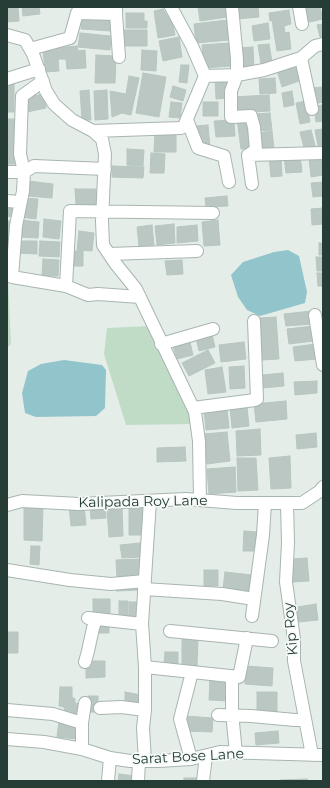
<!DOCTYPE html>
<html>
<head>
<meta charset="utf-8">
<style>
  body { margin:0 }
  #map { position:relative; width:330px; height:788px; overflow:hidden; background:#e5ede9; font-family:Montserrat,sans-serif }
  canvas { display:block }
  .frame { position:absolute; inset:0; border:8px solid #253d36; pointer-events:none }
</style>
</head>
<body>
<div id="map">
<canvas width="330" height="788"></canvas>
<div class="frame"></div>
</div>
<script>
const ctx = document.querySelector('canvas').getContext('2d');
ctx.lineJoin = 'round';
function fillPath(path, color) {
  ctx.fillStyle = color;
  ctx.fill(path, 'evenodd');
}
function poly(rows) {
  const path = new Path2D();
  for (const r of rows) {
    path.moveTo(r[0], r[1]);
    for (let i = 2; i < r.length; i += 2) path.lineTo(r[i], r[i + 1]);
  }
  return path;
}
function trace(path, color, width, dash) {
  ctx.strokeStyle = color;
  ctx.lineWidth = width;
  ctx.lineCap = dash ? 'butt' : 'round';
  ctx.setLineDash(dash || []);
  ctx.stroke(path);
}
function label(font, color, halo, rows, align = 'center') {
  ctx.font = font + ' Montserrat,sans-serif';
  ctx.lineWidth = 3.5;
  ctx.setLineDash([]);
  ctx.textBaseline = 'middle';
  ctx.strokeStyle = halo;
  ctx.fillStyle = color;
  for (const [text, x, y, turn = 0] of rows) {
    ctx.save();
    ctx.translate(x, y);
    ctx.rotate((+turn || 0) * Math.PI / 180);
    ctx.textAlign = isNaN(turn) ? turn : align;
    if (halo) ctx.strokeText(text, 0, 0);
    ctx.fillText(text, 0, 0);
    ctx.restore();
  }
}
const green = poly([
  [7,278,8,279,11,344,7,348],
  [150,326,191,412,193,424,126,425,104,354,107,328]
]);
const water = poly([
  [288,250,299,256,307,292,305,303,260,316,247,310,238,297,231,275,243,262,274,252],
  [64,360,102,365,106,370,105,408,96,416,36,417,25,413,22,393,28,371,41,364]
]);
const building = poly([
  [7,7,18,7,19,21,7,22,7,7],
  [22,7,39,7,40,14,23,16,22,7],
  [198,7,225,7,227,17,200,21,198,7],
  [236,7,258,7,259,17,237,19,236,7],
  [306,7,320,7,323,19,305,23,301,8,306,7],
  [163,9,173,25,175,35,158,38,154,11,163,9],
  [289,10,291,24,284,26,285,33,289,32,291,49,277,51,272,20,270,21,269,13,289,10],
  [126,13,144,13,144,21,147,21,147,28,126,28,126,13],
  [82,14,112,16,111,31,81,29,82,14],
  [227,20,229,40,196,43,194,24,227,20],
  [268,23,270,39,254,41,252,26,268,23],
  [323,24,323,37,320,37,317,25,323,24],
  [124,30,147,30,147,46,124,46,124,30],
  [80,33,111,36,110,50,78,47,80,33],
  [179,37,182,57,163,61,159,41,179,37],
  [229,43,231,66,204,68,202,45,229,43],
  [269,44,272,62,261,64,258,45,269,44],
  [77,46,78,51,85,50,86,68,67,69,66,59,58,59,59,71,45,72,43,49,77,46],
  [253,47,254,68,240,69,238,48,253,47],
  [142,50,157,51,156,71,141,70,142,50],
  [96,55,116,56,115,83,95,83,96,55],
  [296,61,302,80,282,87,276,67,296,61],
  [181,65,189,65,187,83,179,82,181,65],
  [143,73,166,77,159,117,136,113,143,73],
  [129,76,139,78,131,115,122,113,112,117,110,91,126,94,129,76],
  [229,78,230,98,216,99,215,79,229,78],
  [275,78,276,93,260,94,259,79,275,78],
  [7,84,14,84,14,112,7,112,7,84],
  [173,86,186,90,183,101,170,97,173,86],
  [323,87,323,102,314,104,311,88,323,87],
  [89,90,91,120,82,120,80,91,89,90],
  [107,90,108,119,95,120,94,91,107,90],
  [292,91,294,105,284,107,282,93,292,91],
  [43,94,46,108,27,112,24,98,43,94],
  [269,95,270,111,234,113,233,97,269,95],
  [306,101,310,122,300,124,296,103,306,101],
  [171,102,182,103,180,118,169,117,171,102],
  [203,102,218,102,218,116,203,116,203,102],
  [323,105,323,121,316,122,314,106,323,105],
  [270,113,272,130,258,131,255,114,270,113],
  [250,118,253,148,241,149,237,119,250,118],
  [7,119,15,119,15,164,7,164,7,119],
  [234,120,235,136,216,137,214,121,234,120],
  [208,125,210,148,202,147,198,139,196,126,208,125],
  [323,129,323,150,319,151,315,130,323,129],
  [311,130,316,149,305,152,300,132,311,130],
  [272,131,274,149,259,150,257,133,272,131],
  [155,132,176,132,176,152,154,152,155,132],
  [127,149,144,150,143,166,127,165,127,149],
  [151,153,165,154,164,173,150,173,151,153],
  [281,155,282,176,271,177,269,156,281,155],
  [300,155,302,172,286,173,284,156,300,155],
  [323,157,323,175,311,177,309,159,323,157],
  [112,166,144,167,143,178,112,177,112,166],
  [28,181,53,184,52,198,27,196,28,181],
  [323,182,323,196,313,197,311,183,323,182],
  [75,189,96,189,97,205,76,205,75,189],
  [227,196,228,206,206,207,205,198,227,196],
  [22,198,38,199,36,219,21,217,22,198],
  [7,202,13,203,12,217,7,216,7,202],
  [323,208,323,224,312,225,311,209,323,208],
  [44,219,61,221,59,239,43,237,44,219],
  [20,220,39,222,38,238,19,237,20,220],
  [218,220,220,245,204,246,202,222,218,220],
  [7,221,11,221,12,237,7,237,7,221],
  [174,224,175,243,157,245,155,226,174,224],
  [152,225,154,245,139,246,137,227,152,225],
  [197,225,198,241,177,243,177,227,197,225],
  [79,231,94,233,92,251,77,250,79,231],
  [18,241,37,241,37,254,17,253,18,241],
  [40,241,60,242,59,257,39,256,40,241],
  [319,243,323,243,323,255,319,255,319,243],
  [70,251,83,251,83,266,70,266,70,251],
  [316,257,323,257,323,271,317,271,316,257],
  [43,259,59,260,58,276,42,276,43,259],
  [182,260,183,274,167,275,165,261,182,260],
  [317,273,323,273,323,286,318,286,317,273],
  [311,311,312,324,286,326,284,314,311,311],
  [276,317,279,359,262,360,260,318,276,317],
  [313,326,314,341,289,344,287,329,313,326],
  [212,334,215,347,199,351,196,338,212,334],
  [190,342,193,355,177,359,173,346,190,342],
  [244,342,246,359,221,362,219,345,244,342],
  [316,344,317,359,295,361,293,347,316,344],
  [208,350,215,363,189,376,182,363,208,350],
  [244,366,245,388,230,389,229,367,244,366],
  [222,367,226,392,208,394,205,370,222,367],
  [283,373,284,386,263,388,262,375,283,373],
  [317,381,317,393,295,395,294,382,317,381],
  [286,401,287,419,256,422,254,404,286,401],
  [247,407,249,426,232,428,230,408,247,407],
  [227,409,229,428,206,430,204,411,227,409],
  [260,429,261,455,237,456,236,431,260,429],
  [227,432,230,461,207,464,204,434,227,432],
  [316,433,317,447,297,449,296,435,316,433],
  [185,447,186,461,157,462,157,448,185,447],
  [290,456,291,488,271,489,269,458,290,456],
  [237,458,256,458,258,490,238,491,237,458],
  [235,467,236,492,209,494,207,469,235,467],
  [129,504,142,504,142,535,129,535,129,504],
  [84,505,86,525,71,526,69,506,84,505],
  [105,505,106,518,91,519,90,506,105,505],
  [24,506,43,506,42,541,24,540,24,506],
  [122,508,123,536,109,537,107,509,122,508],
  [244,531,258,532,257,551,243,551,244,531],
  [140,543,141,557,122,558,120,545,140,543],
  [31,546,40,546,39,565,30,564,31,546],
  [307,558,309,581,293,582,292,559,307,558],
  [140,559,140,578,117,579,116,560,140,559],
  [204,570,218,570,218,586,204,586,204,570],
  [225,572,252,575,250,592,223,589,225,572],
  [116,584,140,584,140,590,116,591,116,584],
  [93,599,110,599,110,617,93,617,93,599],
  [119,601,128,601,128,619,119,619,119,601],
  [129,602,139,602,138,617,129,617,129,602],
  [316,604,318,620,299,622,297,607,316,604],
  [96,621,109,621,109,633,96,633,96,621],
  [7,632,18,632,18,653,7,653,7,632],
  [182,638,198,639,197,666,182,666,182,638],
  [165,652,178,652,178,664,164,663,165,652],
  [86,661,105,661,105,677,86,678,86,661],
  [246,666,273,668,272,686,245,684,246,666],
  [210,676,230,678,228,701,209,700,210,676],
  [60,687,72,687,72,697,75,699,75,703,80,704,80,715,65,713,64,707,59,706,60,687],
  [125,692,141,695,140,708,125,705,125,692],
  [257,692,277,692,277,712,257,711,257,692],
  [88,696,98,696,98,712,88,712,88,696],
  [185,716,213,718,212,732,185,731,185,716],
  [59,721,79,723,77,739,57,737,59,721],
  [278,731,279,743,256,745,255,733,278,731],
  [119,774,135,776,134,781,118,781,119,774],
  [184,778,198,778,198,781,184,781,184,778],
  [307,779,307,781,280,781,280,780,307,779]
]);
const street = poly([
  [232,7,237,59,237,75,231,91,231,117,251,116,254,127,256,150,248,155,252,184],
  [299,7,302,24],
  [116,14,119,57],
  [7,35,25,40,33,54,46,91,54,104,72,120,93,131,102,139,105,154,102,221,103,245,115,263,136,289,195,412,199,441,200,500],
  [30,49,70,38,77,13,116,14,116,7],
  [301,58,312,109],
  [205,76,237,75,264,70,301,58,315,46,323,44],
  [7,79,39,69],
  [187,120,198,148,224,156,229,182],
  [93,131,181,128,184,126,205,76,192,46,171,7],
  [248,155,323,153],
  [105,169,34,166,24,172,23,191,16,226,12,277,66,286,88,295,98,294,140,297],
  [7,172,24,172,20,154,22,96,43,81],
  [7,201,20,202],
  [109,254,197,251],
  [66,286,70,211,213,213],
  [315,315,323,365],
  [161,344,213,329],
  [193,408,255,400,257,399,254,321],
  [287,503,288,543,286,582,294,639,294,661,312,755],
  [7,505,22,501,79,504,186,499,237,503,302,503,320,491,323,487],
  [7,570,70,580,111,584,145,581],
  [144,589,222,594,254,599],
  [252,616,263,535,265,503],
  [88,618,142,624],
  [170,631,272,641],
  [85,662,88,651,93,628,96,619],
  [145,667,239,677,247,638],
  [232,676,232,713,236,753],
  [100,708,121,707,145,710],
  [7,710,53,714,82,723],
  [218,715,251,716,295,720,305,720],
  [7,739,44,742,82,749,110,758,130,761,159,761,191,759,220,752,323,755],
  [82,749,82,723,85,703],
  [191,759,180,719,192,672],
  [145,761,143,728,145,710,145,667,142,624,150,501],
  [108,781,110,758],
  [138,781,139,761],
  [203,781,206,756]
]);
const streetNames = [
  ["Kalipada Roy Lane",143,502,-1],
  ["Kip Roy",291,629,-95],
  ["Sarat Bose Lane",188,757,-3]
];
fillPath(green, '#c0dcc7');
fillPath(water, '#92c4cc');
fillPath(building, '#bac7c2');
trace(building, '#b7c6c0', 1);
trace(street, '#a8b5b0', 14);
trace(street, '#fff', 12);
label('14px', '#253d36', '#f5f9f7', streetNames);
</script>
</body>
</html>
